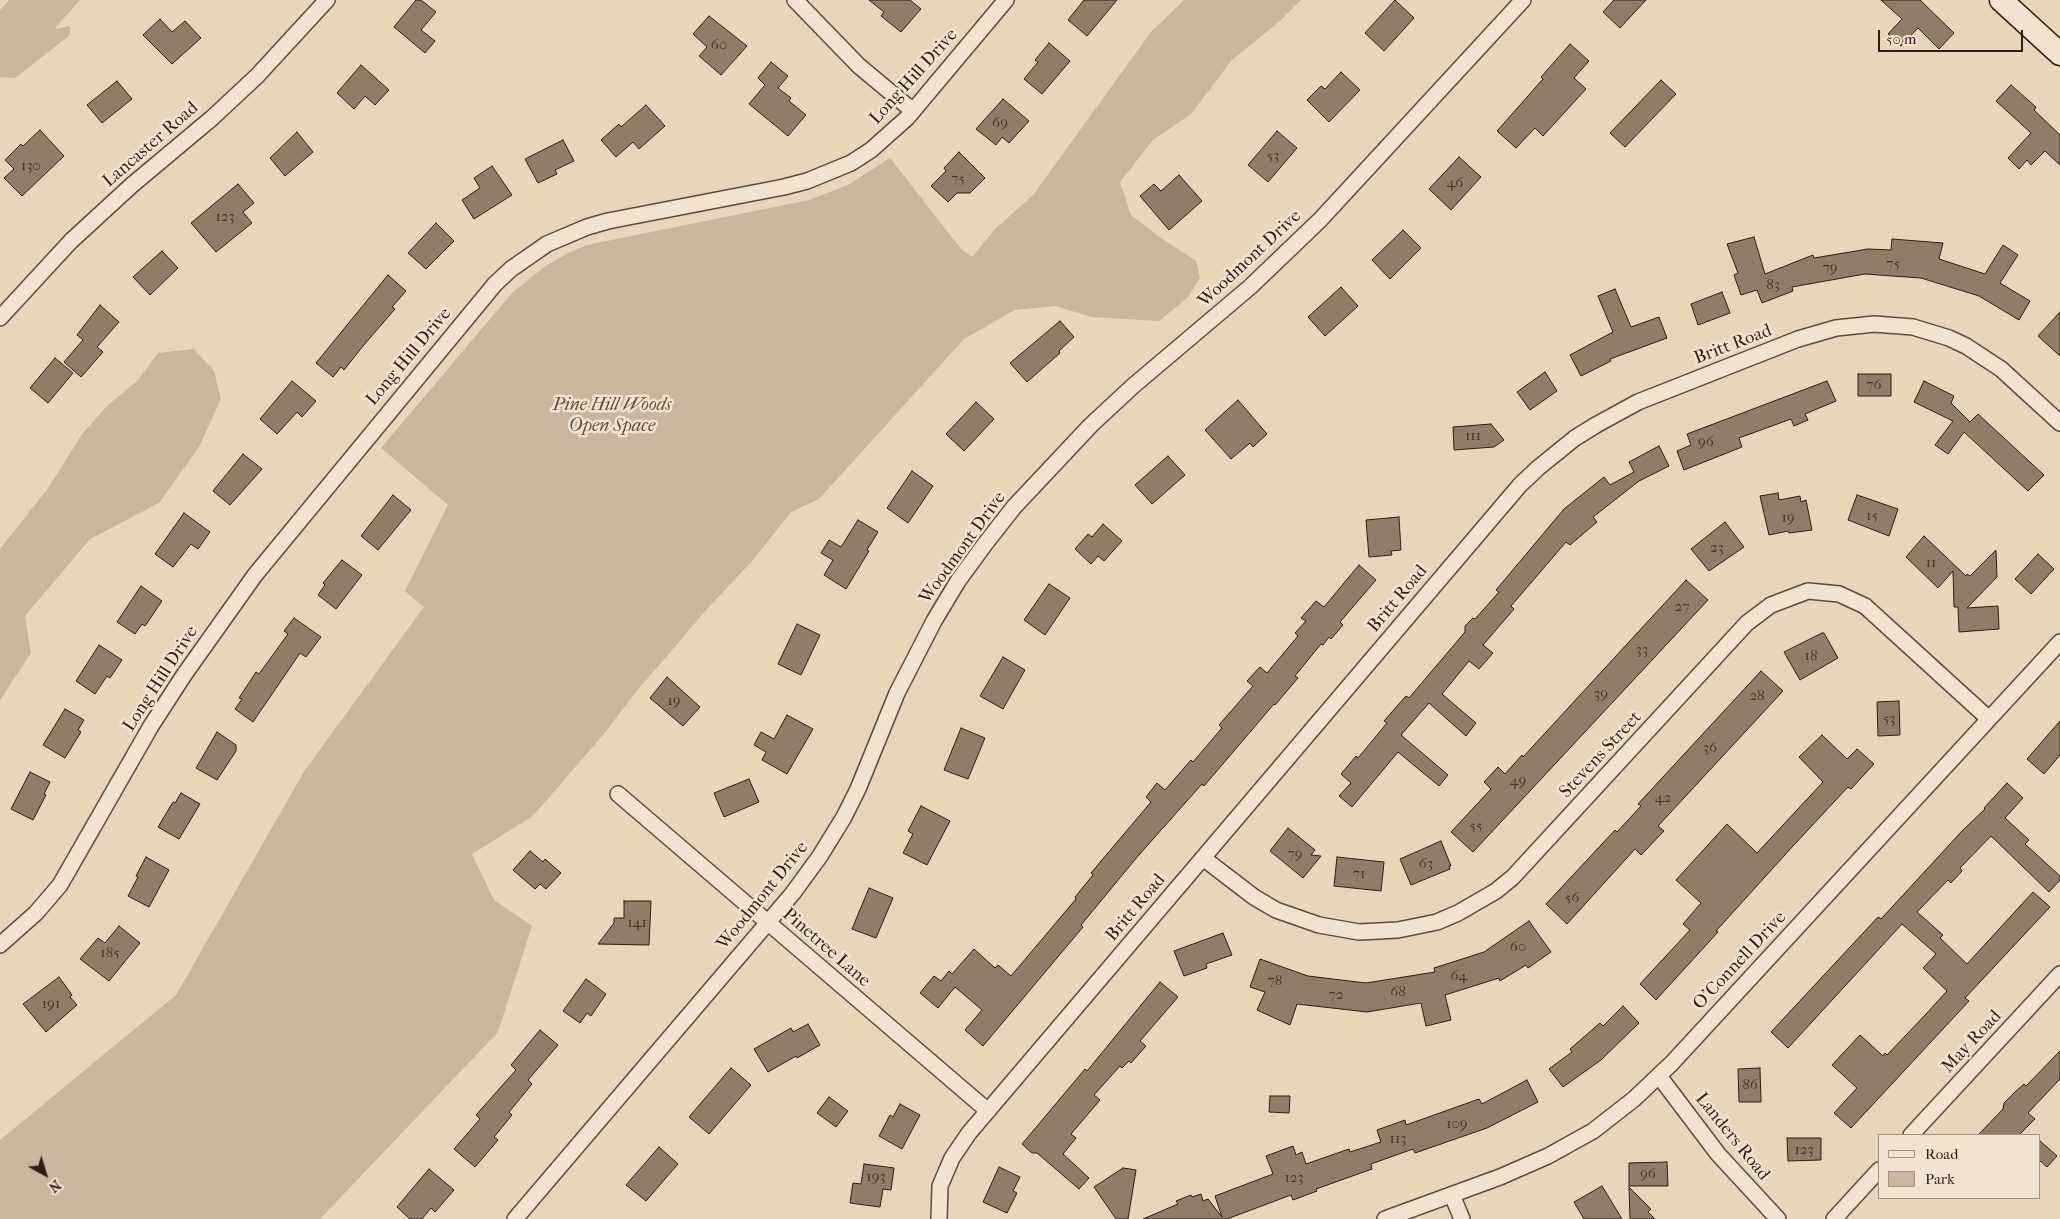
<!DOCTYPE html>
<html>
<head>
<meta charset="utf-8">
<style>
  body { margin:0 }
  #map { position:relative; width:2060px; height:1219px; overflow:hidden; background:#e8d6b8; font-family:"IM FELL French Canon",serif }
  canvas { display:block }
  .legend { position:absolute; left:1878px; top:1134px; width:162px; height:65px; box-sizing:border-box; background:#f0e4d1; border:1px solid #a29485; margin:0; padding:6px 9px; list-style:none; font-size:15px; color:#2e1d12 }
  .legend li { display:flex; align-items:center; gap:10px; height:25px }
  .legend b { width:25px; border:1px solid #a29485 }
  .north { position:absolute; left:20px; top:1149px; width:50px; height:50px; -webkit-text-stroke:4px #f0e4d1; paint-order:stroke; rotate:141deg; font-size:14px; font-weight:700; line-height:20px; text-align:center; color:#2e1d12 }
  .north::after { content:''; display:block; margin:auto; width:18px; height:22px; background:#2e1d12; clip-path:polygon(50% 0,100% 100%,50% 72%,0 100%) }
  .scale { position:absolute; left:1878px; top:30px; width:145px; height:22px; box-sizing:border-box; border:2px solid #2e1d12; border-top:0; padding-left:6px; font-size:15px; line-height:18px; white-space:nowrap; color:#2e1d12; -webkit-text-stroke:4px #f0e4d1; paint-order:stroke }
</style>
</head>
<body>
<div id="map">
<canvas width="2060" height="1219"></canvas>
<ul class="legend">
<li><b style="height:6px;background:#f0e4d1"></b>Road</li>
<li><b style="height:14px;background:#c8b79c"></b>Park</li>
</ul>
<div class="north">N</div>
<div class="scale">50 m</div>
</div>
<script>
const ctx = document.querySelector('canvas').getContext('2d');
ctx.lineJoin = 'round';
function fillPath(path, color) {
  ctx.fillStyle = color;
  ctx.fill(path, 'evenodd');
}
function poly(rows) {
  const path = new Path2D();
  for (const r of rows) {
    path.moveTo(r[0], r[1]);
    for (let i = 2; i < r.length; i += 2) path.lineTo(r[i], r[i + 1]);
  }
  return path;
}
function trace(path, color, width, dash) {
  ctx.strokeStyle = color;
  ctx.lineWidth = width;
  ctx.lineCap = dash ? 'butt' : 'round';
  ctx.setLineDash(dash || []);
  ctx.stroke(path);
}
function label(font, color, halo, rows, align = 'center') {
  ctx.font = font + ' "IM FELL French Canon",serif';
  ctx.lineWidth = 5;
  ctx.setLineDash([]);
  ctx.textBaseline = 'middle';
  ctx.strokeStyle = halo;
  ctx.fillStyle = color;
  for (const [text, x, y, turn = 0] of rows) {
    ctx.save();
    ctx.translate(x, y);
    ctx.rotate((+turn || 0) * Math.PI / 180);
    ctx.textAlign = isNaN(turn) ? turn : align;
    if (halo) ctx.strokeText(text, 0, 0);
    ctx.fillText(text, 0, 0);
    ctx.restore();
  }
}
const green = poly([
  [9,0,80,0,55,28,57,29,69,26,71,29,69,36,15,78,0,77,0,10],
  [1184,0,1301,0,1280,21,1232,60,1191,114,1153,140,1120,182,1131,215,1161,238,1196,261,1200,278,1188,297,1159,321,1091,317,1056,306,1015,310,964,339,819,499,791,512,753,560,708,608,636,692,602,736,533,816,472,854,494,900,532,926,498,1032,320,1219,0,1219,0,1140,176,995,305,770,424,607,405,591,448,505,381,448,512,293,544,267,568,253,587,245,809,200,848,185,890,158,961,249,972,257,994,230,1033,195,1151,32],
  [194,349,214,371,221,399,199,447,159,503,90,539,25,616,31,653,0,700,0,549,49,487,82,434,107,406,138,380,158,353]
]);
const building = poly([
  [416,0,421,0,436,12,421,30,435,41,425,53,394,27,416,0],
  [869,0,910,0,921,9,901,32,881,16,884,12,869,0],
  [1084,0,1117,0,1087,36,1068,20,1084,0],
  [1395,0,1414,18,1384,51,1365,33,1395,0],
  [1614,0,1646,0,1620,28,1603,12,1614,0],
  [1881,0,1920,0,1954,33,1939,49,1918,28,1901,46,1888,34,1902,19,1881,0],
  [709,16,747,46,721,75,699,56,707,47,693,34,709,16],
  [160,19,172,32,185,21,201,38,172,64,143,35,160,19],
  [1049,43,1070,61,1042,94,1024,79,1038,62,1035,60,1049,43],
  [1570,44,1589,61,1574,78,1586,89,1543,136,1535,128,1516,148,1497,131,1543,79,1541,77,1570,44],
  [771,62,788,76,778,88,791,98,789,101,806,115,788,136,749,104,765,85,758,78,771,62],
  [361,65,389,90,375,105,365,96,354,109,337,93,361,65],
  [1341,72,1360,90,1329,122,1307,100,1321,86,1325,89,1341,72],
  [1661,80,1676,94,1625,147,1610,133,1661,80],
  [117,81,132,99,102,123,87,105,117,81],
  [2011,85,2036,107,2034,110,2060,135,2060,165,2045,151,2031,165,2027,160,2019,169,2008,158,2031,133,1996,101,2011,85],
  [1003,99,1029,121,1009,143,1002,137,996,145,976,129,1003,99],
  [646,105,665,126,639,149,633,142,616,157,601,140,619,124,621,127,646,105],
  [40,130,64,156,22,196,4,178,14,169,5,160,21,144,23,146,40,130],
  [1277,131,1297,148,1268,182,1248,165,1277,131],
  [297,132,313,152,285,176,270,158,297,132],
  [563,140,574,161,555,170,557,174,538,183,525,159,563,140],
  [959,152,985,178,970,193,957,193,948,202,931,186,946,171,944,168,959,152],
  [1459,157,1481,177,1451,210,1429,189,1459,157],
  [492,166,512,195,474,219,462,200,480,188,474,178,492,166],
  [1179,175,1202,201,1169,230,1140,196,1154,184,1161,191,1179,175],
  [238,184,254,203,243,212,252,223,216,252,191,223,238,184],
  [436,223,454,241,426,269,408,253,436,223],
  [1403,230,1421,248,1390,279,1372,260,1403,230],
  [1754,237,1765,274,1813,255,1814,258,1868,249,1891,250,1892,239,1943,243,1939,259,1985,274,2003,245,2018,255,2000,283,2030,301,2019,320,1979,296,1921,278,1865,274,1792,287,1793,291,1762,303,1757,290,1741,295,1734,275,1738,273,1727,244,1754,237],
  [162,251,178,268,150,295,133,277,162,251],
  [388,275,406,291,392,307,395,309,363,346,344,370,341,367,333,377,316,363,388,275],
  [1341,287,1358,306,1325,336,1308,317,1341,287],
  [1615,289,1631,327,1659,317,1667,338,1610,359,1611,361,1581,376,1570,355,1613,332,1598,296,1615,289],
  [1722,292,1730,313,1698,325,1691,304,1722,292],
  [100,305,119,322,97,347,103,352,81,377,64,362,83,340,77,335,100,305],
  [2060,312,2060,356,2038,336,2060,312],
  [1060,321,1074,337,1059,351,1060,353,1027,382,1010,363,1060,321],
  [55,358,73,373,48,403,30,388,55,358],
  [1545,372,1557,391,1530,410,1517,392,1545,372],
  [1858,374,1891,374,1891,396,1858,396,1858,374],
  [292,381,316,401,302,417,297,412,277,434,260,419,292,381],
  [1827,381,1836,401,1805,414,1808,420,1794,426,1791,419,1739,438,1742,447,1684,470,1677,451,1691,445,1687,434,1827,381],
  [1924,381,1954,396,1951,403,1970,422,1978,414,2044,475,2028,491,1964,432,1948,454,1935,445,1953,421,1914,402,1924,381],
  [1238,400,1267,434,1253,447,1250,443,1231,459,1205,430,1238,400],
  [976,402,994,419,964,451,946,434,976,402],
  [1491,424,1504,440,1494,447,1454,450,1453,427,1491,424],
  [1659,446,1669,466,1639,481,1593,517,1597,522,1570,545,1566,542,1511,606,1514,609,1483,645,1493,653,1479,669,1469,661,1442,694,1476,723,1466,736,1429,703,1401,735,1448,775,1439,786,1398,752,1352,807,1339,796,1351,783,1341,774,1356,756,1358,758,1387,723,1384,721,1398,705,1406,696,1409,698,1465,632,1465,626,1473,618,1475,619,1499,592,1496,590,1564,509,1604,477,1610,485,1634,472,1629,462,1659,446],
  [243,454,262,469,230,505,213,491,243,454],
  [1168,456,1185,475,1152,504,1135,485,1168,456],
  [912,471,933,486,908,523,887,508,912,471],
  [1778,493,1779,500,1800,496,1801,502,1806,500,1812,530,1789,533,1788,531,1769,535,1760,496,1778,493],
  [393,495,411,510,378,550,361,536,393,495],
  [1857,495,1898,509,1889,536,1848,520,1857,495],
  [184,513,210,532,198,549,191,544,173,567,155,554,184,513],
  [1399,517,1401,550,1391,551,1392,555,1369,557,1366,520,1399,517],
  [858,520,878,532,867,550,869,551,846,589,824,575,833,560,821,553,829,540,841,547,858,520],
  [1725,522,1744,547,1709,571,1691,549,1725,522],
  [1103,524,1122,541,1104,561,1098,556,1091,564,1075,549,1088,534,1092,537,1103,524],
  [1924,536,1966,576,1967,574,1970,576,1996,550,1997,577,1967,608,1998,606,1999,629,1959,632,1958,607,1954,607,1953,571,1938,588,1906,557,1924,536],
  [2038,554,2054,569,2031,594,2015,579,2038,554],
  [342,560,362,575,336,609,318,595,325,585,323,583,342,560],
  [1359,565,1376,580,1340,622,1343,625,1331,639,1329,637,1323,645,1321,644,1295,676,1298,678,1275,705,1274,704,1204,786,1202,784,1138,856,1081,925,1083,927,983,1046,965,1030,982,1010,955,987,938,1008,920,993,934,976,941,981,949,971,952,974,974,949,995,968,998,965,1011,976,1076,899,1075,897,1093,875,1091,873,1151,802,1146,797,1157,783,1165,790,1191,760,1193,762,1222,728,1219,725,1253,686,1247,681,1260,667,1267,673,1298,636,1295,633,1306,621,1301,618,1316,601,1324,607,1359,565],
  [1686,580,1708,600,1473,852,1451,832,1491,789,1484,782,1498,767,1505,774,1522,755,1523,757,1686,580],
  [1049,584,1070,598,1045,635,1024,620,1049,584],
  [141,586,162,601,145,626,142,624,135,634,117,622,141,586],
  [294,618,321,637,306,657,300,653,253,722,235,709,242,699,239,698,256,672,259,674,288,634,284,631,294,618],
  [797,624,820,635,801,675,778,664,797,624],
  [1822,633,1824,633,1838,658,1800,680,1784,652,1822,633],
  [99,645,122,660,110,678,107,676,95,694,76,681,99,645],
  [1003,657,1025,670,1003,709,980,696,1003,657],
  [1761,671,1783,691,1658,826,1664,831,1641,855,1635,849,1567,924,1546,904,1615,830,1617,832,1641,806,1638,804,1761,671],
  [667,677,700,707,683,726,650,698,667,677],
  [1899,701,1900,735,1878,736,1877,702,1899,701],
  [65,709,84,720,78,730,81,732,65,758,43,745,65,709],
  [787,715,813,729,787,774,762,760,766,752,754,745,761,732,774,739,787,715],
  [2060,721,2060,755,2044,774,2027,759,2060,721],
  [961,728,985,738,968,779,944,770,961,728],
  [217,732,236,745,236,751,217,780,196,768,217,732],
  [1822,735,1847,759,1857,749,1874,764,1851,789,1848,787,1793,846,1716,931,1718,932,1656,1000,1640,984,1690,930,1683,924,1701,903,1676,880,1727,824,1757,853,1823,782,1799,757,1822,735],
  [30,772,50,782,44,794,46,795,33,820,11,809,30,772],
  [749,779,759,802,724,817,714,793,749,779],
  [2007,783,2023,798,2005,818,2029,840,2025,844,2060,876,2060,880,2049,892,1991,836,1960,868,1962,871,1951,883,1948,880,1917,912,1943,935,1940,938,1967,964,2033,892,2050,907,1965,998,1969,1001,1851,1128,1834,1113,1857,1088,1832,1065,1860,1035,1883,1056,1885,1053,1887,1055,1926,1014,1947,991,1923,968,1936,954,1902,924,1788,1048,1771,1032,1878,917,1881,919,1962,831,1985,809,1984,808,2007,783],
  [181,793,200,804,179,839,158,827,173,802,175,803,181,793],
  [921,806,950,821,927,865,903,853,913,834,908,831,921,806],
  [1288,828,1315,850,1311,855,1321,856,1303,878,1270,851,1288,828],
  [1441,841,1451,866,1449,866,1450,869,1411,885,1400,859,1441,841],
  [530,851,543,862,545,859,561,873,546,889,540,884,535,889,513,870,530,851],
  [146,857,169,870,149,907,128,896,138,877,136,876,146,857],
  [1337,857,1384,862,1381,891,1334,886,1337,857],
  [869,888,893,898,876,938,852,929,869,888],
  [624,901,651,901,649,945,598,944,614,923,614,918,624,918,624,901],
  [1529,921,1551,952,1528,968,1526,965,1500,981,1499,978,1445,995,1451,1020,1426,1026,1421,1003,1367,1012,1297,1004,1290,1025,1257,1010,1265,992,1250,987,1260,959,1308,976,1366,983,1435,972,1434,968,1484,952,1529,921],
  [119,926,140,943,109,981,80,959,98,938,105,943,119,926],
  [1223,933,1232,955,1206,964,1207,968,1184,976,1174,951,1223,933],
  [59,977,72,995,70,997,77,1005,46,1032,23,1004,59,977],
  [586,979,606,994,591,1016,587,1013,580,1023,563,1011,586,979],
  [1160,982,1178,997,1140,1041,1146,1046,1131,1063,1129,1061,1122,1068,1120,1066,1094,1095,1100,1100,1071,1134,1076,1138,1063,1154,1089,1178,1079,1189,1037,1153,1032,1153,1022,1144,1085,1069,1087,1071,1160,982],
  [1623,1006,1639,1023,1601,1060,1563,1087,1549,1069,1572,1052,1570,1049,1600,1023,1603,1026,1623,1006],
  [808,1024,820,1045,797,1058,796,1056,768,1072,754,1049,791,1028,793,1032,808,1024],
  [540,1030,558,1045,528,1080,532,1084,509,1112,512,1115,494,1137,498,1140,475,1167,454,1149,480,1119,476,1115,516,1070,511,1065,540,1030],
  [2060,1051,2060,1079,2028,1113,2035,1119,2019,1135,1978,1135,2003,1109,2004,1103,2015,1092,2024,1084,2026,1086,2060,1051],
  [731,1068,751,1085,709,1134,689,1117,731,1068],
  [1760,1068,1761,1102,1739,1102,1738,1069,1760,1068],
  [1527,1080,1538,1102,1487,1128,1415,1153,1413,1149,1371,1164,1372,1169,1316,1189,1317,1191,1293,1200,1291,1195,1227,1219,1143,1219,1178,1204,1176,1201,1191,1195,1192,1197,1201,1194,1203,1201,1208,1199,1222,1217,1215,1196,1273,1174,1266,1156,1293,1146,1296,1155,1302,1152,1306,1164,1349,1149,1350,1152,1381,1142,1377,1130,1405,1120,1406,1125,1479,1099,1482,1104,1527,1080],
  [1270,1096,1290,1096,1289,1113,1269,1112,1270,1096],
  [829,1097,848,1111,836,1127,817,1113,829,1097],
  [900,1104,920,1115,902,1149,879,1136,890,1115,893,1117,900,1104],
  [1787,1138,1821,1138,1821,1160,1788,1161,1787,1138],
  [2039,1140,2057,1156,2047,1167,2039,1160,2039,1140],
  [659,1147,678,1164,646,1201,626,1185,659,1147],
  [1667,1162,1668,1186,1629,1186,1629,1163,1667,1162],
  [864,1164,894,1168,891,1190,883,1189,880,1207,850,1203,853,1183,861,1184,864,1164],
  [999,1167,1020,1177,1013,1191,1017,1193,1007,1213,983,1202,999,1167],
  [1123,1168,1136,1170,1128,1219,1116,1219,1094,1187,1123,1168],
  [429,1169,454,1190,435,1212,431,1208,422,1219,410,1219,397,1207,429,1169],
  [1602,1186,1622,1219,1584,1219,1574,1202,1602,1186],
  [1629,1187,1651,1209,1648,1212,1655,1219,1630,1219,1629,1187]
]);
const minor = poly([
  [795,0,859,66,913,111],
  [0,318,71,241,132,185,212,118,257,76,327,0],
  [618,794,988,1111],
  [1203,858,1254,897,1276,910,1319,925,1359,932,1398,930,1437,922,1458,913,1496,891,1513,877,1747,623,1771,605,1808,591,1839,594,1865,606,1989,719],
  [0,945,36,913,60,885,151,726,184,675,255,575,495,284,511,269,547,244,587,227,608,221,784,187,807,181,851,163,871,150,907,118,1006,0],
  [1659,1076,1718,1154,1778,1219],
  [1911,1135,2060,974],
  [1452,1195,1462,1219],
  [515,1219,793,893,820,856,844,817,858,789,897,693,934,621,958,581,985,544,1014,507,1091,425,1133,386,1250,287,1320,220,1523,0],
  [939,1219,940,1186,952,1158,969,1133,1520,485,1538,468,1575,438,1596,425,1638,402,1798,339,1836,328,1874,324,1913,327,1949,338,1966,346,2001,369,2060,423],
  [1385,1219,1500,1177,1548,1156,1593,1131,1634,1099,1672,1063,2060,642],
  [1834,1219,1879,1170]
]);
const secondary = poly([
  [2001,0,2060,54]
]);
const numberNames = [
  ["60",719,45],
  ["69",1000,123],
  ["53",1273,156],
  ["130",31,166],
  ["75",958,179],
  ["46",1455,183],
  ["123",225,217],
  ["75",1893,264],
  ["79",1830,268],
  ["83",1773,285],
  ["76",1874,385],
  ["111",1473,436],
  ["96",1706,442],
  ["15",1872,516],
  ["19",1788,518],
  ["23",1717,548],
  ["11",1931,563],
  ["27",1682,607],
  ["33",1642,650],
  ["18",1811,656],
  ["39",1601,694],
  ["28",1757,696],
  ["19",674,701],
  ["53",1889,719],
  ["36",1710,748],
  ["49",1518,781],
  ["42",1663,798],
  ["55",1476,826],
  ["79",1295,854],
  ["63",1426,864],
  ["71",1359,874],
  ["56",1572,898],
  ["141",637,923],
  ["60",1518,947],
  ["185",110,953],
  ["64",1459,976],
  ["78",1275,981],
  ["68",1398,992],
  ["72",1336,995],
  ["191",51,1004],
  ["86",1750,1085],
  ["109",1457,1124],
  ["113",1398,1139],
  ["123",1804,1150],
  ["96",1648,1174],
  ["193",876,1177],
  ["123",1294,1178]
];
const streetNames = [
  ["Long Hill Drive",914,77,-48],
  ["Lancaster Road",151,145,-41],
  ["Woodmont Drive",1250,259,-43],
  ["Britt Road",1733,345,-21],
  ["Long Hill Drive",409,357,-50],
  ["Woodmont Drive",963,548,-54],
  ["Britt Road",1398,599,-50],
  ["Long Hill Drive",161,679,-57],
  ["Stevens Street",1601,755,-47],
  ["Woodmont Drive",763,896,-51],
  ["Britt Road",1136,908,-50],
  ["Pinetree Lane",826,948,41],
  ["O'Connell Drive",1740,961,-47],
  ["May Road",1972,1042,-47],
  ["Landers Road",1732,1137,51]
];
const parkNames = [
  ["Pine Hill Woods",612,406],
  ["Open Space",612,427]
];
fillPath(green, '#c8b79c');
fillPath(building, '#8f7d68');
trace(building, '#2e1d12', 1);
trace(minor, '#5c4b3c', 18);
trace(secondary, '#2e1d12', 25);
trace(minor, '#f0e4d1', 15);
trace(secondary, '#f0e4d1', 22);
label('15px', '#463528', null, numberNames);
label('18px', '#2e1d12', '#f0e4d1', streetNames);
label('italic 18px', '#5c4b3b', '#f0e4d1', parkNames);
</script>
</body>
</html>
